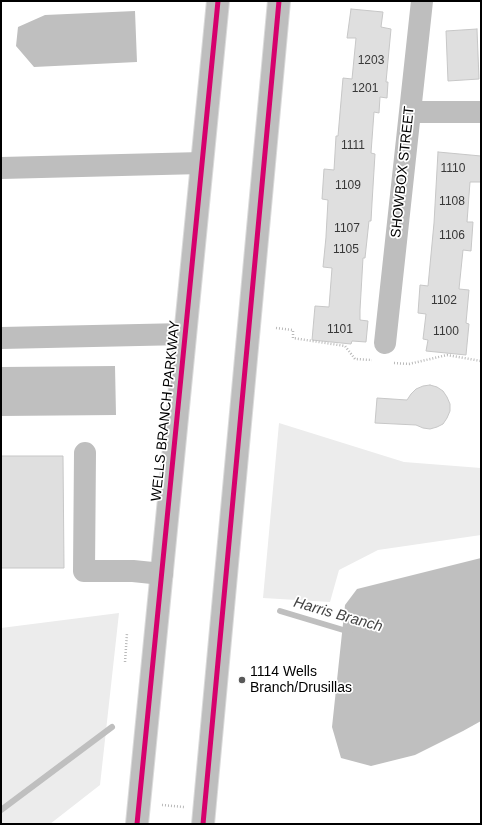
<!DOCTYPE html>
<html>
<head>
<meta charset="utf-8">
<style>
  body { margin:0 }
  #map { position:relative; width:482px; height:825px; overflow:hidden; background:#fff; font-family:Arial,sans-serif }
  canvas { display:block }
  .frame { position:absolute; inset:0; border:2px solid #000; pointer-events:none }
</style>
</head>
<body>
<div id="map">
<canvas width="482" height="825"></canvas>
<div class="frame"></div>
</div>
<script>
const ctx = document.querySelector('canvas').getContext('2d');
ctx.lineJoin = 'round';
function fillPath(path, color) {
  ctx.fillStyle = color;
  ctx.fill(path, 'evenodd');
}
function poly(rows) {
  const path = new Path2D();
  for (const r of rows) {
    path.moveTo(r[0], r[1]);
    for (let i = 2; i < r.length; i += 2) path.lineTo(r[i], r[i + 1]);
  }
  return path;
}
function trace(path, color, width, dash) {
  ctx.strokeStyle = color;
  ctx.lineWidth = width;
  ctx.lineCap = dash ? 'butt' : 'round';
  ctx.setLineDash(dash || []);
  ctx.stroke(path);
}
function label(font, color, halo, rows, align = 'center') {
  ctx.font = font + ' Arial,sans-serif';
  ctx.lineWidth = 3.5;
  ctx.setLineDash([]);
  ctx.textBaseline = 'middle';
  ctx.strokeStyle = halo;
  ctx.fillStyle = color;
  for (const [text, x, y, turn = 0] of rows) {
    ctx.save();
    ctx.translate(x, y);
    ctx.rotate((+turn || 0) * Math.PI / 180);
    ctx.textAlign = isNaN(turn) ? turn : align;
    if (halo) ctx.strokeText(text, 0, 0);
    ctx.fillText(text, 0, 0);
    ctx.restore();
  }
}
const green = poly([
  [279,423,404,462,481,468,481,535,378,550,339,570,330,602,263,598],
  [119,613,100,785,50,824,1,824,1,628]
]);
const water = poly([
  [135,11,137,62,34,67,16,46,18,27,45,15],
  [115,366,116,415,1,416,1,367],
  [481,558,481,721,463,731,415,755,371,766,341,758,332,727,345,605,357,589]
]);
const stream = poly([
  [280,611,350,632],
  [1,810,112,727]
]);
const building = poly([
  [351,9,383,12,381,27,391,29,386,82,388,82,387,98,380,97,379,113,374,112,371,153,375,154,372,203,371,221,369,221,365,258,363,258,360,310,360,320,368,321,366,342,352,341,351,344,312,340,315,306,329,307,332,268,323,267,326,237,326,236,328,200,322,199,324,169,334,170,336,136,338,136,343,78,352,79,356,38,347,38,351,9],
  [477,29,479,79,448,81,446,31,477,29],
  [438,152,481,156,481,182,470,182,467,222,473,222,471,251,463,250,459,289,469,290,466,323,469,324,466,355,426,351,428,340,423,339,426,314,418,313,420,285,428,286,434,223,438,152],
  [430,385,437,387,443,391,447,397,450,404,450,411,447,418,443,424,437,427,430,429,423,428,416,425,375,423,377,398,407,400,411,394,416,389,423,386,430,385],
  [1,456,63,456,64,568,1,568,1,456]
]);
const path = poly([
  [276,328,293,330,293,338,345,346,355,359,372,360],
  [394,363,409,364,447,355,481,361],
  [125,662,127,633],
  [162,805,184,807]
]);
const minor = poly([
  [410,112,481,112],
  [1,168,202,163],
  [1,338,185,334],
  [385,343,422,1],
  [85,453,84,571,133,571,162,574]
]);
const major = poly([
  [137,824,218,1],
  [203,824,279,1]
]);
const cycleway = poly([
  [137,824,218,1],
  [203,824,279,1]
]);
const markers = [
  [242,680,4,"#595959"]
];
const numberNames = [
  ["1203",371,61],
  ["1201",365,89],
  ["1111",353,146],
  ["1110",453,169],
  ["1109",348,186],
  ["1108",452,202],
  ["1107",347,229],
  ["1106",452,236],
  ["1105",346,250],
  ["1102",444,301],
  ["1101",340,330],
  ["1100",446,332]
];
const streetNames = [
  ["SHOWBOX STREET",403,172,-84],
  ["WELLS BRANCH PARKWAY",166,411,-84]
];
const poiNames = [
  ["1114 Wells",250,672],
  ["Branch/Drusillas",250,688]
];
const waterNames = [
  ["Harris Branch",338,615,16]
];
fillPath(green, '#ececec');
fillPath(water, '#bfbfbf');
trace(stream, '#bfbfbf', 6);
fillPath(building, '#dfdfdf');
trace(building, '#c7c7c7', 1);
trace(major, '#dbdbdb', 24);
trace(path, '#b9b9b9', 2.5, [1, 2]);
trace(minor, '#bebebe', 22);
trace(major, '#bebebe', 22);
trace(cycleway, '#d6006c', 5);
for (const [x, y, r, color] of markers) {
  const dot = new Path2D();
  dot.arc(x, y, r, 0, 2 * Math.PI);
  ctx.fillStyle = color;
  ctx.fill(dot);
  trace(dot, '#fff', 1.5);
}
label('12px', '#383838', null, numberNames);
label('14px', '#000', '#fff', streetNames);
label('14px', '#000', '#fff', poiNames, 'left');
label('italic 15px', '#444', '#fff', waterNames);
</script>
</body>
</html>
